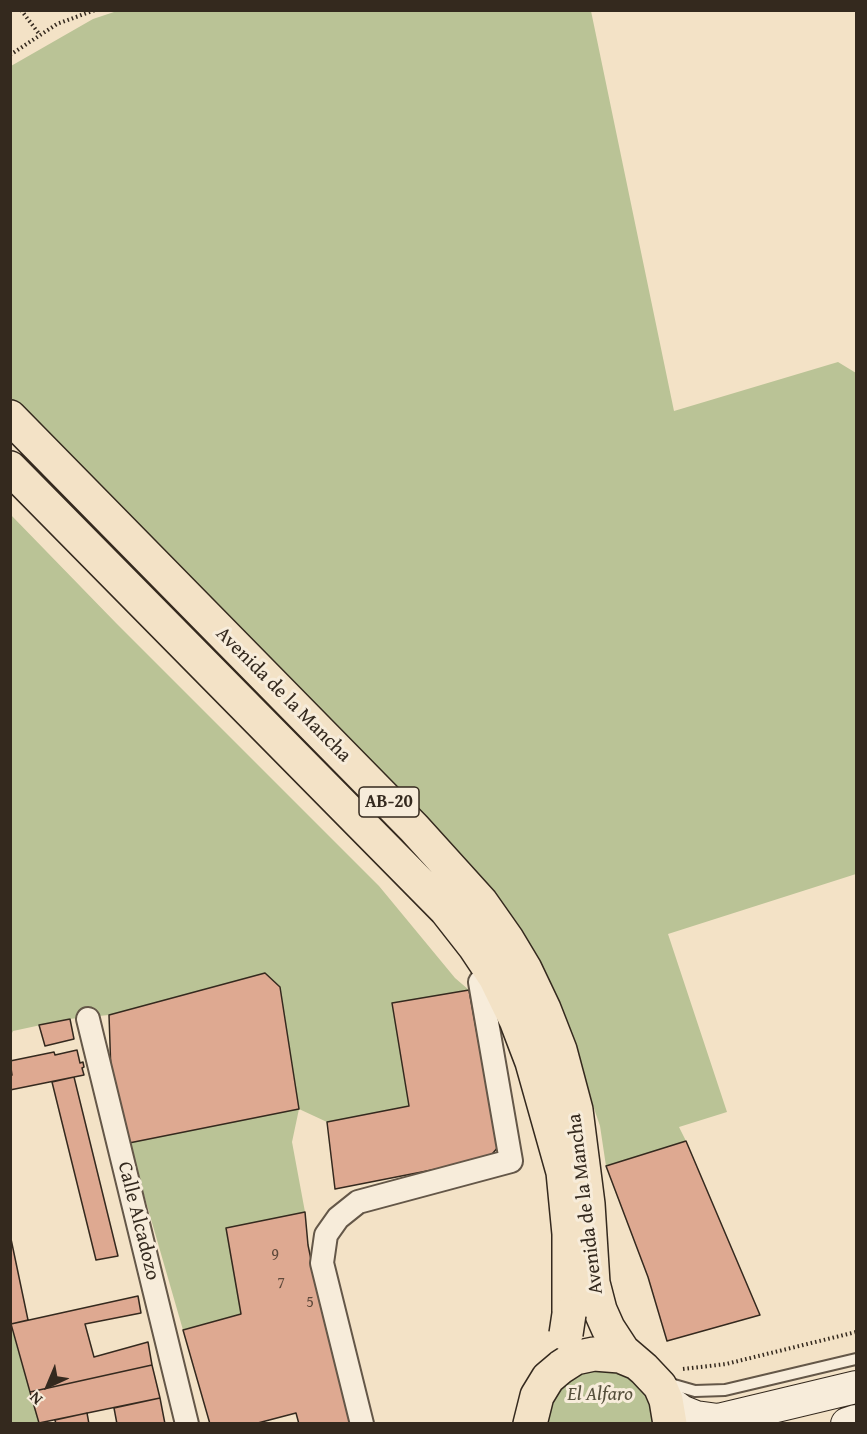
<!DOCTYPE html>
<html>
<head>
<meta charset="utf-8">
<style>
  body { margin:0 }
  #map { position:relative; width:867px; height:1434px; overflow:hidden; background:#f3e2c6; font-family:"Gentium Book Plus",serif }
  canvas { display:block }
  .frame { position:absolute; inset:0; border:12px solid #34291e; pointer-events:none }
  .north { position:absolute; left:18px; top:1356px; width:60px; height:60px; -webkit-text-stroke:4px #f7ecda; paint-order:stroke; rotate:224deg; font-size:16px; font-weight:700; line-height:24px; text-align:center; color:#34291e }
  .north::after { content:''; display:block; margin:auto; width:21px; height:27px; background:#34291e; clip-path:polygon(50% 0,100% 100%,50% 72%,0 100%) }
</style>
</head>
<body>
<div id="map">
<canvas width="867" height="1434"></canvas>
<div class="frame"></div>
<div class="north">N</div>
</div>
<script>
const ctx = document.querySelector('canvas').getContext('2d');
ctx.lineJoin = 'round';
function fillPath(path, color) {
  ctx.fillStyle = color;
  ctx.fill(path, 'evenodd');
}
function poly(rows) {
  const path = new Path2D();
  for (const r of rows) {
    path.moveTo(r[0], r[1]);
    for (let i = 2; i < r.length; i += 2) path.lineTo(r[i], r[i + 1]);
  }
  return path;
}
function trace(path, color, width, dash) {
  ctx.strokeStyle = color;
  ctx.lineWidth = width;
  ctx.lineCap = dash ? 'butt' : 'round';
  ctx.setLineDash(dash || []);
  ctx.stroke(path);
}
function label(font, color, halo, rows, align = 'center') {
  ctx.font = font + ' "Gentium Book Plus",serif';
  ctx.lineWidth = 6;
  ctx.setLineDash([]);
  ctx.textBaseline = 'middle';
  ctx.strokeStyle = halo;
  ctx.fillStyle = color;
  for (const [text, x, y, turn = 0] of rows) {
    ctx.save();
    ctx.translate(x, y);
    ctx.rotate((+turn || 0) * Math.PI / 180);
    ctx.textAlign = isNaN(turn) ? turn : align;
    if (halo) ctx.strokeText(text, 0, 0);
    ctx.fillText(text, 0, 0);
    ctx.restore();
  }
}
const green = poly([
  [117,11,591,11,674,411,838,362,856,373,856,874,668,934,727,1112,679,1127,686,1141,606,1166,600,1126,569,1035,547,980,11,402,11,66,93,19],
  [11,515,116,623,379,886,455,978,469,990,392,1003,409,1106,327,1122,299,1109,292,1142,305,1212,227,1228,241,1314,183,1330,129,1143,299,1109,280,987,265,973,109,1015,69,1019,13,1031,11,1035],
  [10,1323,30,1392,39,1423,11,1423],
  [583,1370,619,1371,633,1378,653,1404,656,1424,543,1424,551,1393]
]);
const building = poly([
  [265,973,280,987,299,1109,129,1143,111,1073,109,1015,265,973],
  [469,990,498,1147,488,1159,335,1189,327,1122,409,1106,392,1003,469,990],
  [70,1019,74,1039,45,1046,39,1025,70,1019],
  [77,1050,80,1063,83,1062,84,1067,82,1068,84,1075,10,1090,10,1076,12,1075,10,1061,54,1052,55,1055,77,1050],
  [74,1077,118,1256,96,1260,52,1082,74,1077],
  [686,1141,760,1315,667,1341,648,1277,606,1166,686,1141],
  [305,1212,308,1245,314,1274,350,1424,299,1424,296,1413,254,1424,210,1424,183,1330,241,1314,226,1228,305,1212],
  [11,1239,28,1320,11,1324,10,1323,11,1239],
  [138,1296,141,1313,85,1324,94,1357,148,1342,152,1365,30,1392,11,1324,138,1296],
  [152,1365,160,1398,39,1423,30,1392,152,1365],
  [160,1398,165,1424,117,1424,114,1408,160,1398],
  [87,1413,89,1424,56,1424,55,1420,87,1413]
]);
const path = poly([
  [21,10,40,35],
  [10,55,57,24,95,10],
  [683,1369,726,1364,856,1332]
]);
const lane = poly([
  [667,1383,695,1391,725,1390,856,1359]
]);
const street = poly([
  [88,1019,187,1424],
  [362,1424,322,1263,326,1235,338,1218,358,1202,511,1161,480,982]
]);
const secondary = poly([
  [666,1400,681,1411,696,1417,718,1420,856,1387],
  [847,1424,856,1421]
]);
const primary = poly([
  [10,417,414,828,481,902,507,939,525,969,544,1009,560,1050,576,1110,588,1204,593,1283,600,1310,608,1328,623,1351,637,1363],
  [10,468,446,910,475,947,495,977,516,1020,532,1062,563,1172,569,1234,569,1314],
  [530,1424,537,1396,548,1378,561,1367,575,1358,594,1354,620,1356,637,1363,644,1369,660,1386,666,1400,670,1424]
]);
const primaryBridge = poly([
  [566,1334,569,1314]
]);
const numberNames = [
  ["9",275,1256],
  ["7",281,1284],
  ["5",310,1303]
];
const shields = [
  [389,802,60]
];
const shieldNames = [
  ["AB-20",389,802]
];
const streetNames = [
  ["Avenida de la Mancha",283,695,45],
  ["Avenida de la Mancha",586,1204,-97],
  ["Calle Alcadozo",138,1221,76]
];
const parkNames = [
  ["El Alfaro",600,1395]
];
fillPath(green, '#bac396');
fillPath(building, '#dea991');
trace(building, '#34291e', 1.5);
trace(lane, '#645748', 14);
trace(street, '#645748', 26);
trace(secondary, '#34291e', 34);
trace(primary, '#34291e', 36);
trace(path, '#34291e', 4, [1.5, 3]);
trace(lane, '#f7ecda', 10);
trace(street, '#f7ecda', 22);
trace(secondary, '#f7ecda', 32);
trace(primary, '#f3e2c6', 33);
trace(primaryBridge, '#34291e', 36, []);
trace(primaryBridge, '#f3e2c6', 33);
label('16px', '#5e493b', null, numberNames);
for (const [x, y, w] of shields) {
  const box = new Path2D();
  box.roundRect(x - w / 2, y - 15, w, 30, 4.5);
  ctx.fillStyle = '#f7ecda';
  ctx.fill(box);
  trace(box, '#34291e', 1.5);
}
label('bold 18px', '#34291e', null, shieldNames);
label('20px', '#34291e', '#f7ecda', streetNames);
label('italic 20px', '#56503c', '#f7ecda', parkNames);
</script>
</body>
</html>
